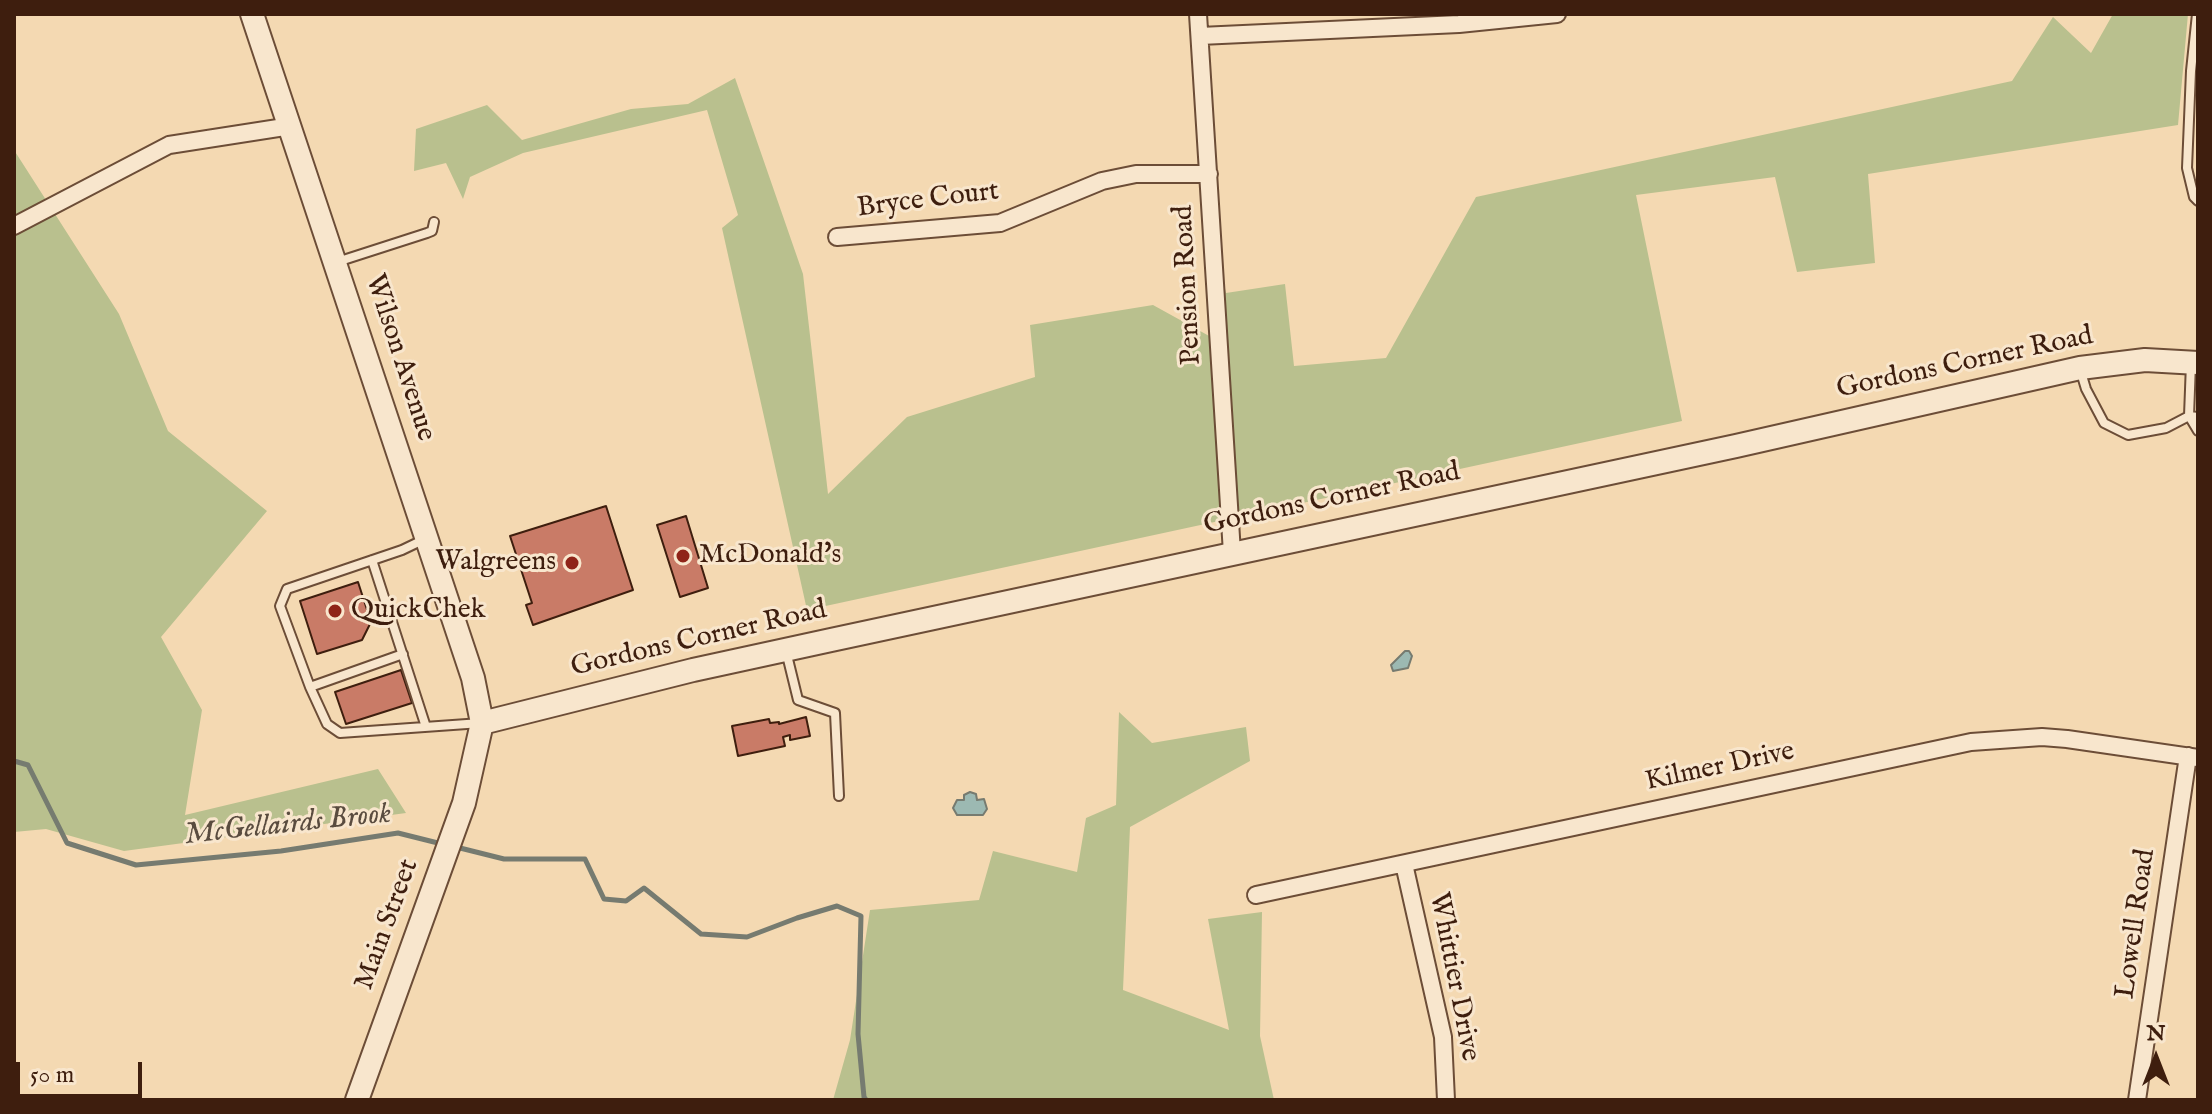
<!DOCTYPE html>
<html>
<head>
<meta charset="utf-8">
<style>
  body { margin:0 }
  #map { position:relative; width:2212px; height:1114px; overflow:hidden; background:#f4d9b2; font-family:"IM FELL English",serif }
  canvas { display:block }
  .frame { position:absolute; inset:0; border:16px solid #3e1e0e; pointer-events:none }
  .north { position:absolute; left:2116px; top:1018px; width:80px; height:80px; -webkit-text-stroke:6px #f8e6cd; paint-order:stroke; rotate:0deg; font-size:22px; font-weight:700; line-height:32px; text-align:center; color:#3e1e0e }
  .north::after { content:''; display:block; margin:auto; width:28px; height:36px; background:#3e1e0e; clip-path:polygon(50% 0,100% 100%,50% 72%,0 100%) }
  .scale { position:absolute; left:16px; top:1062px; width:126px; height:36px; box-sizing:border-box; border:4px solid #3e1e0e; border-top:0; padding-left:10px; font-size:24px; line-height:28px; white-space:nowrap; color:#3e1e0e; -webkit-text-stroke:6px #f8e6cd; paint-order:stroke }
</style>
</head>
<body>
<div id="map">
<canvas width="2212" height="1114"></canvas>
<div class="frame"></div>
<div class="north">N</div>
<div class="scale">50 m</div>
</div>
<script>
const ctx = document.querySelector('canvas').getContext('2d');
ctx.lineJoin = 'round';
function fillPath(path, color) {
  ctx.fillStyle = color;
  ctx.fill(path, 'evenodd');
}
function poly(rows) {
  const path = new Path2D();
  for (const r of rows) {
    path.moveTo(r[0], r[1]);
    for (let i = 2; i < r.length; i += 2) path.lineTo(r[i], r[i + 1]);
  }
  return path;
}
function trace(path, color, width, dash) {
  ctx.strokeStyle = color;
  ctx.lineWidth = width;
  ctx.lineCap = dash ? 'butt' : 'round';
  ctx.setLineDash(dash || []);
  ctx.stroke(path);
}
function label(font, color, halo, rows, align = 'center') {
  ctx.font = font + ' "IM FELL English",serif';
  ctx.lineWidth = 6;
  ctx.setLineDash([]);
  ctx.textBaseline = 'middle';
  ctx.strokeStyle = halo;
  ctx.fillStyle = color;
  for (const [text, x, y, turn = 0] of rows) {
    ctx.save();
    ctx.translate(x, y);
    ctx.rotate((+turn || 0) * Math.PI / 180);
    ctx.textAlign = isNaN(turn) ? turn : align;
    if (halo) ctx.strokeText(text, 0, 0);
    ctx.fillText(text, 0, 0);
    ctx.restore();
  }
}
const green = poly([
  [2113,14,2188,14,2178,125,1868,174,1875,263,1797,272,1775,177,1636,195,1682,421,807,610,722,228,738,215,707,110,523,153,470,177,463,199,446,163,414,171,416,129,487,105,522,140,631,109,688,104,735,78,803,274,828,494,907,417,1035,377,1030,325,1153,305,1220,342,1220,267,1226,293,1285,284,1294,366,1386,358,1476,197,2012,81,2053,17,2091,53],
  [14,150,119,314,168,431,267,511,161,637,202,710,185,815,378,769,406,813,124,851,46,829,14,832],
  [1119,712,1152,743,1246,727,1250,761,1130,827,1123,990,1229,1030,1208,919,1262,912,1260,1036,1274,1100,833,1100,850,1040,870,910,979,900,993,851,1077,872,1086,818,1116,805]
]);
const water = poly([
  [1405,651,1409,651,1412,656,1408,668,1393,671,1391,665,1405,651],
  [970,792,976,794,977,800,984,799,987,809,983,815,957,815,953,808,957,800,964,800,964,795,970,792]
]);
const stream = poly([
  [14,761,28,765,67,843,136,865,281,851,398,833,442,844],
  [456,847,504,859,585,859,604,899,626,901,644,888,701,934,747,937,797,918,837,906,861,916,858,1034,864,1097,866,1100]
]);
const building = poly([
  [606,506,633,590,533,625,526,605,532,603,510,536,606,506],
  [686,516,708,588,680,597,657,525,686,516],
  [358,582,371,622,362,640,317,654,300,601,358,582],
  [401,670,412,703,346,724,335,692,401,670],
  [806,717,810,736,790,740,790,735,783,737,785,746,738,756,732,726,769,719,770,723,779,722,779,724,806,717]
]);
const service = poly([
  [2197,14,2191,71,2187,168,2194,197,2198,201],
  [337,262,427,233,432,231,434,222],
  [2191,363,2189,416,2198,431],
  [2080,369,2086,389,2104,423,2128,435,2166,428,2189,416,2198,417],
  [425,539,402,550,287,589,280,606,310,687,327,724,340,733,481,723],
  [372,560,426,727],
  [786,651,798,700,835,713,839,796],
  [310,687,403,654]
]);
const minor = poly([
  [1198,14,1232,553],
  [1200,36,1459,24,1557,14],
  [14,226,169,145,291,126],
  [837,237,1000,223,1102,181,1136,174,1209,174],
  [1404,864,1443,1037,1446,1100],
  [1256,895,1971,742,2042,737,2067,739,2198,758],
  [2137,1100,2188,756]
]);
const tertiary = poly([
  [252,14,473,678,482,723,464,803,357,1100],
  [482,723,693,670,831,640,1736,446,2080,368,2145,360,2198,363]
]);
const markers = [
  [683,556,8,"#8f2418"],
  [572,563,8,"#8f2418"],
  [335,611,8,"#8f2418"]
];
const streetNames = [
  ["Bryce Court",928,201,-7],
  ["Pension Road",1189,285,-93],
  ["Wilson Avenue",399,358,72],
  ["Gordons Corner Road",1965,364,-12],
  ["Gordons Corner Road",1332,500,-12],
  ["Gordons Corner Road",699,640,-13],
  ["Kilmer Drive",1720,768,-12],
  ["Lowell Road",2137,924,-82],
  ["Main Street",388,925,-70],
  ["Whittier Drive",1453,977,79]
];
const poiNames = [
  ["McDonald's",699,556],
  ["Walgreens",556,563,"right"],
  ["QuickChek",351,611]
];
const waterNames = [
  ["McGellairds Brook",288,826,-6]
];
fillPath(green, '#b9c08e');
fillPath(water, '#9cb9b2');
trace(water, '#767b70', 2);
trace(stream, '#767b70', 5);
fillPath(building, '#c97b67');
trace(building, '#3e1e0e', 2);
trace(service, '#6c4d37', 12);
trace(minor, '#6c4d37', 20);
trace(tertiary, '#6c4d37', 26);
trace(service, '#f8e6cd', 8);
trace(minor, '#f8e6cd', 16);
trace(tertiary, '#f8e6cd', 22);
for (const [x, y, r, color] of markers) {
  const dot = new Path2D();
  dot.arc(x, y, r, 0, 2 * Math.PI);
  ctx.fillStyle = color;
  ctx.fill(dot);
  trace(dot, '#f8e6cd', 3);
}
label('28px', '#3e1e0e', '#f8e6cd', streetNames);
label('28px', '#3e1e0e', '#f8e6cd', poiNames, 'left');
label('italic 30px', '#5a4c3f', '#f8e6cd', waterNames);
</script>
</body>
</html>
